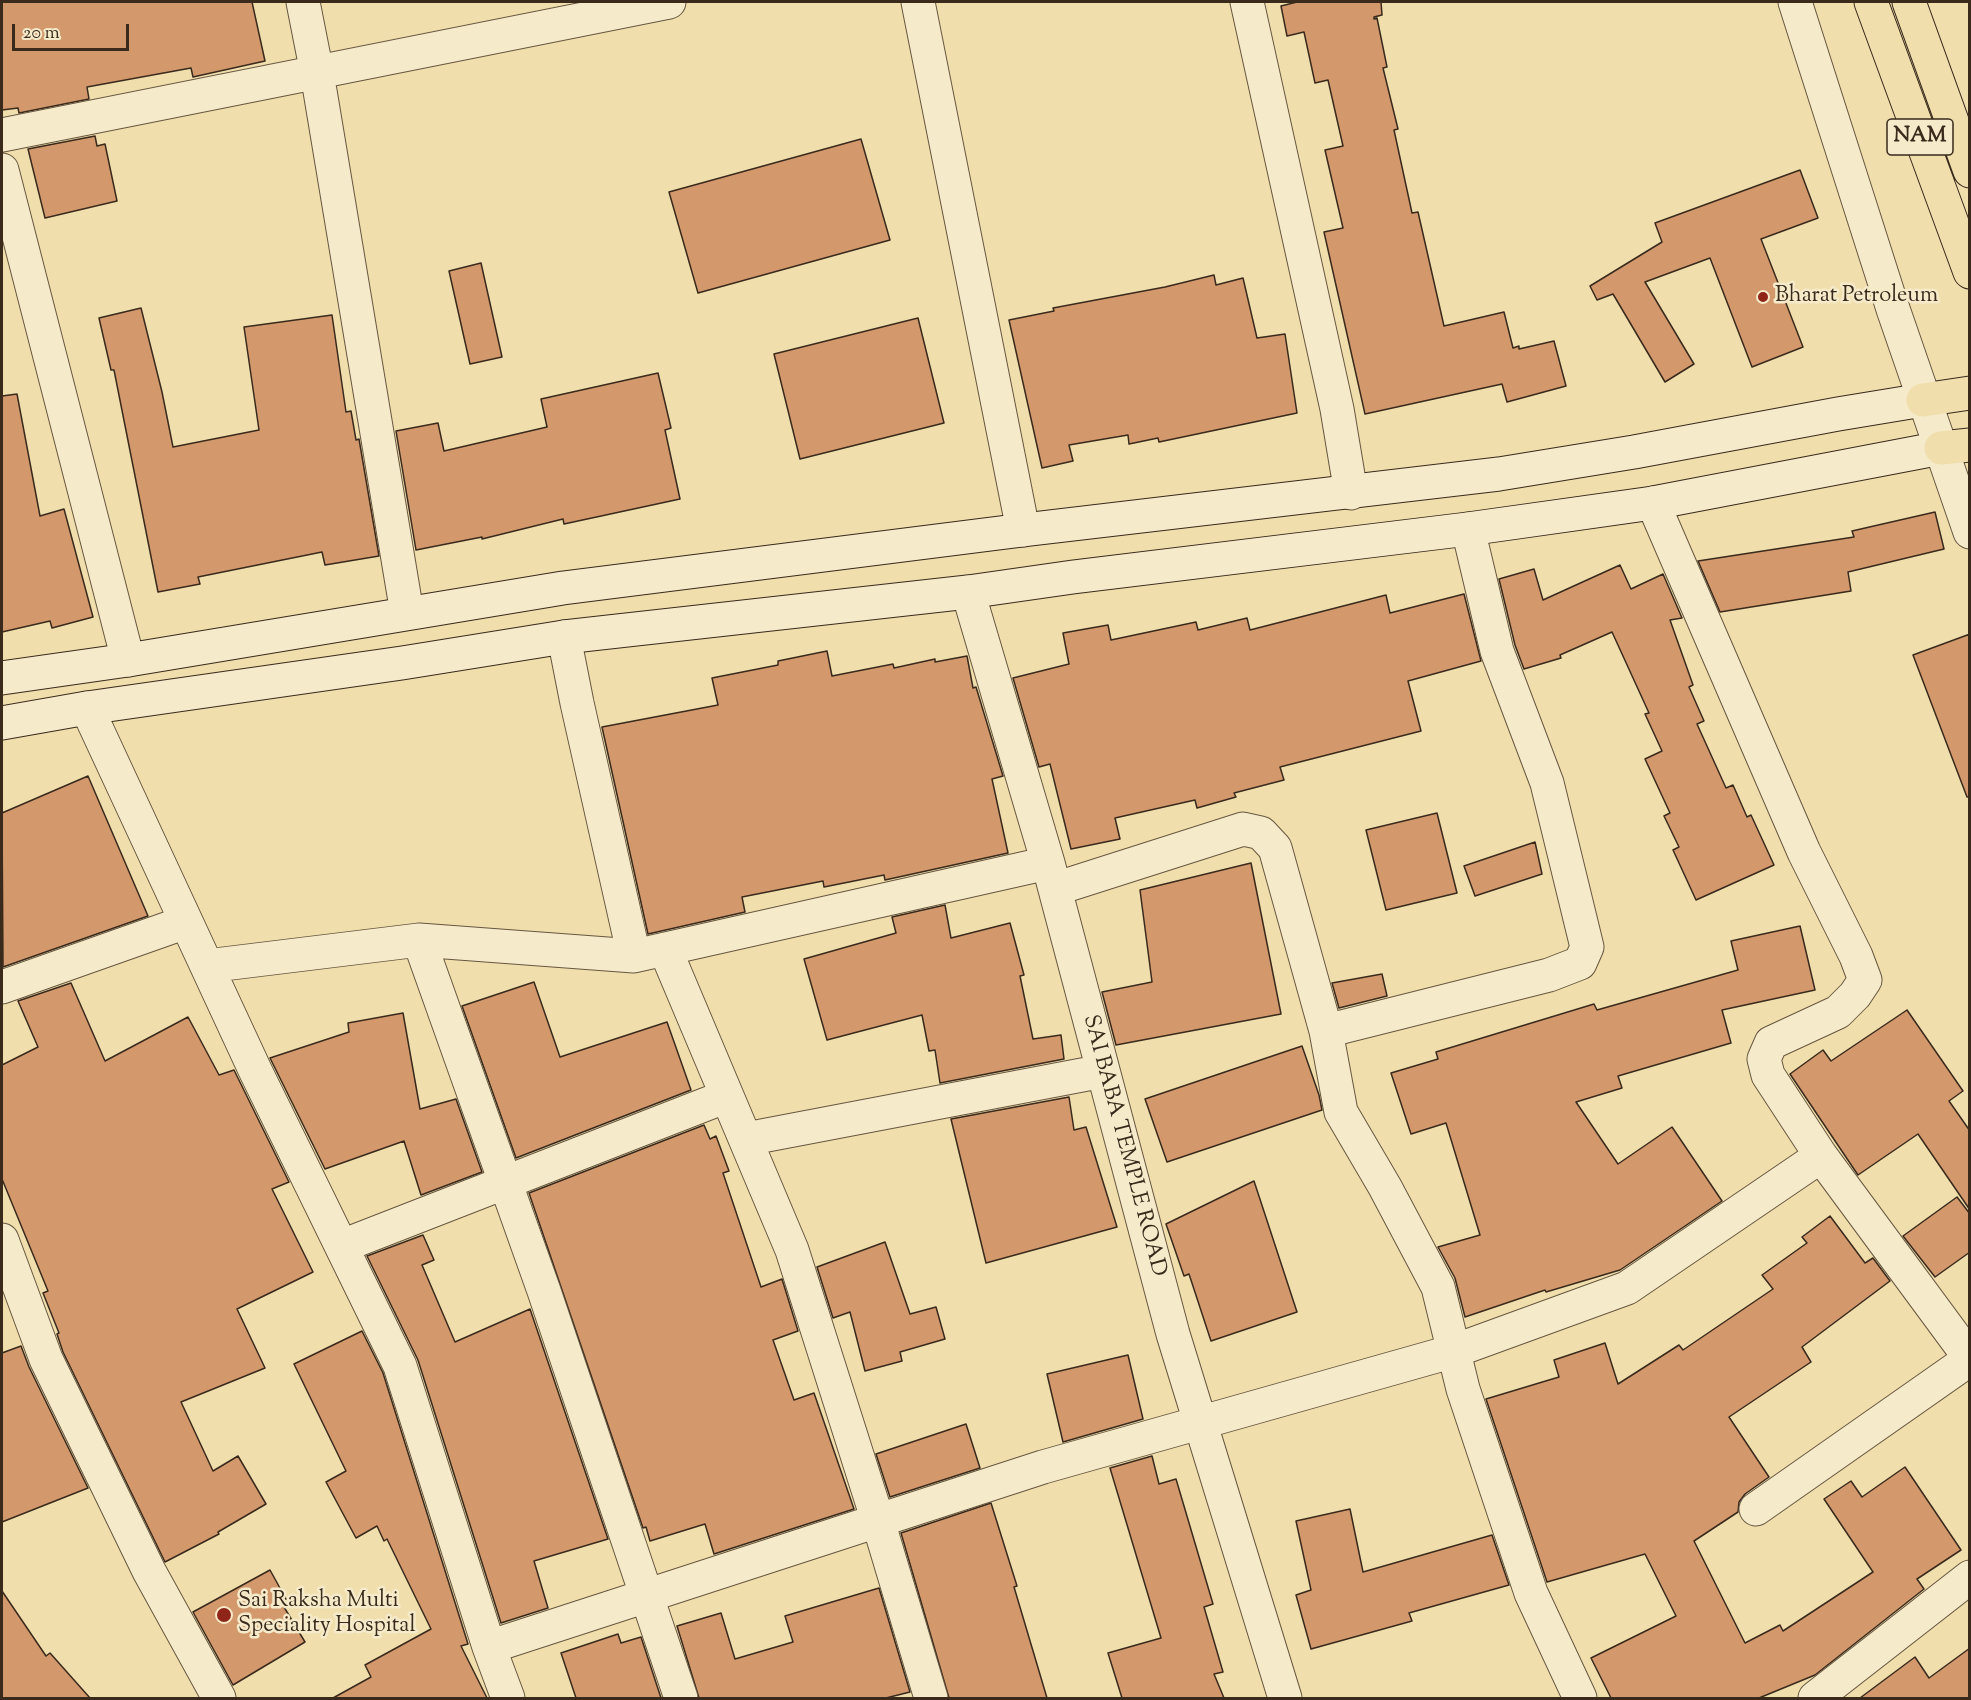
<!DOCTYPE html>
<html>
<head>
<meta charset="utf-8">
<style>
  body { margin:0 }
  #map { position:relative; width:1971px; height:1700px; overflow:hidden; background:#f0deac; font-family:"Sorts Mill Goudy",serif }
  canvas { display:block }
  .frame { position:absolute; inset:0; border:3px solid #392a1c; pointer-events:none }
  .scale { position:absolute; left:12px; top:24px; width:117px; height:27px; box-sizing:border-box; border:3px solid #392a1c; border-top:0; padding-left:8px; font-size:18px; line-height:21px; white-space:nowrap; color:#392a1c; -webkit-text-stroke:4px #f5eac9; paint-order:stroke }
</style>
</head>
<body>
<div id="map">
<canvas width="1971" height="1700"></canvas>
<div class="frame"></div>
<div class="scale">20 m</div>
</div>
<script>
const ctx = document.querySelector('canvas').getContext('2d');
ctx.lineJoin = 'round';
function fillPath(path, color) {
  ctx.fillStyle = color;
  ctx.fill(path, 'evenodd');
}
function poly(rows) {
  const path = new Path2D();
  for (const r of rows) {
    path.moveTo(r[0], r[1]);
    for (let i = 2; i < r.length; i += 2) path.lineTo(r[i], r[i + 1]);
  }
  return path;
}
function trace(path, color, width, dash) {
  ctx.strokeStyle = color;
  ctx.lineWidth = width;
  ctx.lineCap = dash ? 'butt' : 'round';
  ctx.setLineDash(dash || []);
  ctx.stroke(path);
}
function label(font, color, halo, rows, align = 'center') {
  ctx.font = font + ' "Sorts Mill Goudy",serif';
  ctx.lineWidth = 5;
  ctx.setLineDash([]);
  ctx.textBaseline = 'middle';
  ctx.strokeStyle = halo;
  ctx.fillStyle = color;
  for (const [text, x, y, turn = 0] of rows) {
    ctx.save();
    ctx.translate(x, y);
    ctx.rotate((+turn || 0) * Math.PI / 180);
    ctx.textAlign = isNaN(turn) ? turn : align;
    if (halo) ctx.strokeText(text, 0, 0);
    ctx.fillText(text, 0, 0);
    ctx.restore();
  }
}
const building = poly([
  [2,2,252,2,265,61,193,77,191,68,87,87,89,99,19,113,18,108,2,110,2,2],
  [1297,2,1381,2,1382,15,1374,17,1374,19,1377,18,1387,67,1383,68,1398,129,1394,130,1412,213,1418,212,1444,326,1504,312,1513,348,1519,346,1519,349,1554,341,1566,386,1507,402,1502,384,1365,414,1324,232,1343,228,1325,150,1343,146,1328,80,1315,83,1304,32,1287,36,1281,6,1297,2],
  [95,136,97,146,105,144,117,201,45,218,28,149,95,136],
  [861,139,890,240,698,293,669,192,861,139],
  [1800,170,1818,218,1761,239,1803,347,1752,367,1710,258,1645,282,1694,364,1665,382,1613,294,1597,300,1590,286,1662,242,1655,223,1800,170],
  [481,263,502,357,470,364,449,271,481,263],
  [1214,275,1216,285,1243,278,1257,338,1285,334,1297,413,1159,442,1158,438,1129,444,1128,435,1069,445,1073,461,1042,468,1009,320,1054,311,1053,308,1165,287,1214,275],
  [141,308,162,392,173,447,259,430,244,327,332,315,346,412,351,411,356,440,359,439,379,556,325,565,322,552,198,577,200,584,158,592,114,370,111,370,99,318,141,308],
  [918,318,944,423,800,459,774,354,918,318],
  [658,373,671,428,665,430,680,499,564,524,563,519,482,539,482,537,416,550,396,431,438,423,444,451,547,427,541,399,658,373],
  [17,394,40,516,64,509,93,617,52,628,50,621,2,632,2,396,17,394],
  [1935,512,1944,549,1848,572,1851,591,1720,612,1698,561,1854,537,1852,531,1935,512],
  [1620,565,1631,589,1663,574,1682,618,1670,620,1693,685,1689,687,1704,721,1697,724,1726,788,1733,785,1747,817,1751,815,1774,865,1696,900,1673,850,1679,847,1664,816,1670,813,1645,759,1662,751,1645,714,1649,713,1612,632,1560,655,1561,658,1524,669,1515,645,1499,579,1534,569,1543,600,1620,565],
  [1464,594,1481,661,1408,681,1421,731,1280,767,1284,780,1234,793,1236,797,1197,808,1195,800,1115,818,1120,839,1071,849,1050,764,1039,767,1013,678,1069,664,1063,633,1108,625,1111,640,1196,622,1198,630,1247,618,1250,630,1386,595,1390,613,1464,594],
  [1970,634,1970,797,1967,797,1913,655,1970,634],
  [827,651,832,676,893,664,894,668,935,659,935,662,967,656,973,688,976,687,1003,776,992,779,1008,853,885,880,884,875,824,887,823,881,742,897,745,912,648,934,602,727,718,705,712,678,778,665,778,661,827,651],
  [88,776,148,916,3,967,2,813,88,776],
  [1437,813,1457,893,1386,910,1366,830,1437,813],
  [1535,842,1542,874,1475,896,1464,866,1535,842],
  [1251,863,1281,1014,1116,1045,1102,992,1152,982,1140,890,1251,863],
  [945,905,951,938,1010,923,1024,975,1020,976,1033,1039,1061,1035,1064,1059,940,1083,935,1050,929,1051,922,1015,827,1040,804,959,896,933,892,917,945,905],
  [1800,926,1815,990,1722,1010,1731,1043,1618,1076,1622,1088,1576,1102,1618,1164,1672,1127,1722,1201,1620,1270,1546,1292,1545,1290,1465,1317,1455,1278,1438,1247,1480,1235,1446,1123,1411,1134,1391,1073,1438,1059,1436,1052,1594,1004,1597,1010,1738,970,1731,941,1800,926],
  [1382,974,1387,996,1339,1008,1332,983,1382,974],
  [534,982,560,1057,667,1022,691,1090,516,1158,462,1006,534,982],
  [71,983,105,1061,188,1017,219,1075,234,1070,289,1182,272,1189,313,1272,237,1309,265,1368,181,1402,213,1471,238,1456,266,1504,218,1532,219,1534,165,1562,63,1352,57,1334,59,1333,43,1293,48,1291,2,1179,2,1065,38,1047,18,1001,71,983],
  [1907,1010,1963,1091,1949,1101,1970,1131,1970,1210,1918,1134,1858,1175,1790,1074,1823,1050,1831,1061,1907,1010],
  [403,1013,420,1109,456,1099,482,1172,421,1195,404,1141,325,1169,270,1058,349,1032,348,1023,403,1013],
  [1302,1046,1319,1095,1322,1110,1167,1162,1145,1099,1302,1046],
  [1069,1097,1074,1130,1086,1127,1117,1227,986,1263,951,1119,1069,1097],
  [704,1125,710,1139,716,1136,729,1171,723,1173,761,1287,782,1279,798,1331,773,1340,794,1400,814,1393,854,1509,714,1554,705,1524,650,1541,646,1527,643,1528,529,1193,704,1125],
  [1254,1181,1297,1312,1211,1341,1189,1274,1184,1276,1166,1224,1254,1181],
  [1957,1197,1970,1214,1970,1252,1935,1277,1903,1236,1957,1197],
  [1830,1216,1865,1263,1873,1258,1890,1281,1802,1347,1811,1362,1729,1417,1769,1477,1745,1494,1739,1502,1738,1512,1694,1541,1745,1643,1780,1625,1783,1631,1873,1572,1824,1499,1851,1481,1862,1497,1905,1467,1961,1550,1917,1579,1924,1589,1815,1675,1759,1698,1611,1698,1591,1658,1676,1616,1645,1554,1547,1582,1486,1399,1559,1377,1554,1360,1605,1343,1618,1384,1679,1345,1683,1350,1773,1289,1762,1275,1807,1243,1802,1237,1830,1216],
  [423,1235,434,1260,422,1265,455,1342,530,1309,608,1539,534,1561,548,1608,501,1623,418,1360,367,1256,423,1235],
  [885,1242,910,1314,936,1307,945,1339,900,1352,902,1361,865,1371,850,1312,833,1318,817,1267,885,1242],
  [362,1331,383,1373,468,1644,461,1646,487,1698,333,1698,371,1677,365,1665,431,1629,387,1539,384,1541,377,1526,356,1538,326,1482,346,1471,294,1364,362,1331],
  [21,1346,29,1367,88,1488,2,1522,2,1353,21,1346],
  [1128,1355,1143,1419,1063,1442,1047,1374,1128,1355],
  [966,1424,980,1468,890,1497,876,1454,966,1424],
  [1152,1456,1159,1484,1176,1479,1213,1604,1204,1607,1223,1672,1214,1674,1224,1698,1122,1698,1108,1653,1161,1638,1110,1468,1152,1456],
  [991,1503,1017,1586,1014,1587,1047,1698,949,1698,901,1533,991,1503],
  [1350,1509,1363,1572,1492,1535,1509,1585,1409,1613,1412,1621,1311,1649,1296,1595,1311,1590,1296,1521,1350,1509],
  [270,1570,286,1599,281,1602,305,1642,233,1685,193,1612,270,1570],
  [879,1588,910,1692,886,1698,699,1698,677,1626,721,1613,735,1659,793,1642,785,1616,879,1588],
  [2,1591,46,1656,50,1653,90,1698,2,1698,2,1591],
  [618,1634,621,1643,641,1637,661,1698,576,1698,561,1653,618,1634],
  [1970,1648,1970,1698,1860,1698,1915,1657,1929,1678,1970,1648]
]);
const minor = poly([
  [303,2,317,73,407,613],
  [918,2,1023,530],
  [1247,2,1337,409,1351,493],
  [1795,2,1893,309,1970,532],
  [2,135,669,2],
  [2,170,128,660],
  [1653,503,1804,852,1856,956,1865,980,1855,995,1838,1012,1771,1043,1764,1059,1768,1075,1821,1156,1970,1358],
  [968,592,1048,863,1173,1334,1285,1698],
  [564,637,577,703,634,956],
  [87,708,255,1070,400,1366,489,1647,508,1698],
  [1055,889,1243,829,1261,833,1275,848,1326,1031,1341,1112,1385,1187,1438,1287,1463,1389,1531,1593,1580,1698],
  [419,940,544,1291,681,1698],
  [665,949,792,1250,878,1521,931,1698],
  [207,966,419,940,634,956,1048,863],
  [2,987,186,922],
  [1326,1031,1549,975,1580,963,1587,947,1547,783,1497,651,1468,529],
  [746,1139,1103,1071],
  [2,1240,46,1359,149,1571,219,1698],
  [342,1246,727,1096],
  [1756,1509,1970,1359],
  [489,1647,1043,1467,1454,1351,1627,1288,1821,1156],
  [1815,1698,1970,1577]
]);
const secondary = poly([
  [2,678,128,660,563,588,1023,530,1499,474,1634,452,1838,414,1923,400],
  [2,723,87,708,402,663,564,637,968,592,1073,577,1468,529,1653,503,1941,448]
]);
const trunk = poly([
  [1871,2,1970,272],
  [1909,2,1970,171],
  [1923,400,1970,393],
  [1941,448,1970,445]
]);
const markers = [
  [1763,297,6,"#8f2418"],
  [224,1615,8,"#8f2418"]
];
const shields = [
  [1920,137,66]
];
const shieldNames = [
  ["NAM",1920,137]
];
const poiNames = [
  ["Bharat Petroleum",1775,297],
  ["Sai Raksha Multi",238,1602],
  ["Speciality Hospital",238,1627]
];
const streetNames = [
  ["SAI BABA TEMPLE ROAD",1123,1146,75]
];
fillPath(building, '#d3996d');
trace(building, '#392a1c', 1.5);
trace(minor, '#675740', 35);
trace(secondary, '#392a1c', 35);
trace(trunk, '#392a1c', 35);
trace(minor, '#f5eac9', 33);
trace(secondary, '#f5eac9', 33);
trace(trunk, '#f0deac', 33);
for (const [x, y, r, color] of markers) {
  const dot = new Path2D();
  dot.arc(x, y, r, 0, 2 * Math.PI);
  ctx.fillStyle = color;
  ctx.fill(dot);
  trace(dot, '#f5eac9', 2);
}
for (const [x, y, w] of shields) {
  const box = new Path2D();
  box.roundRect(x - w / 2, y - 18, w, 36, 4.5);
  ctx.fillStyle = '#f5eac9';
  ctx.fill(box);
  trace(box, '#392a1c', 1.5);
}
label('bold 21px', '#392a1c', null, shieldNames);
label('22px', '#392a1c', '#f5eac9', poiNames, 'left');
label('22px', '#392a1c', '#f5eac9', streetNames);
</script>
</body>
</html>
